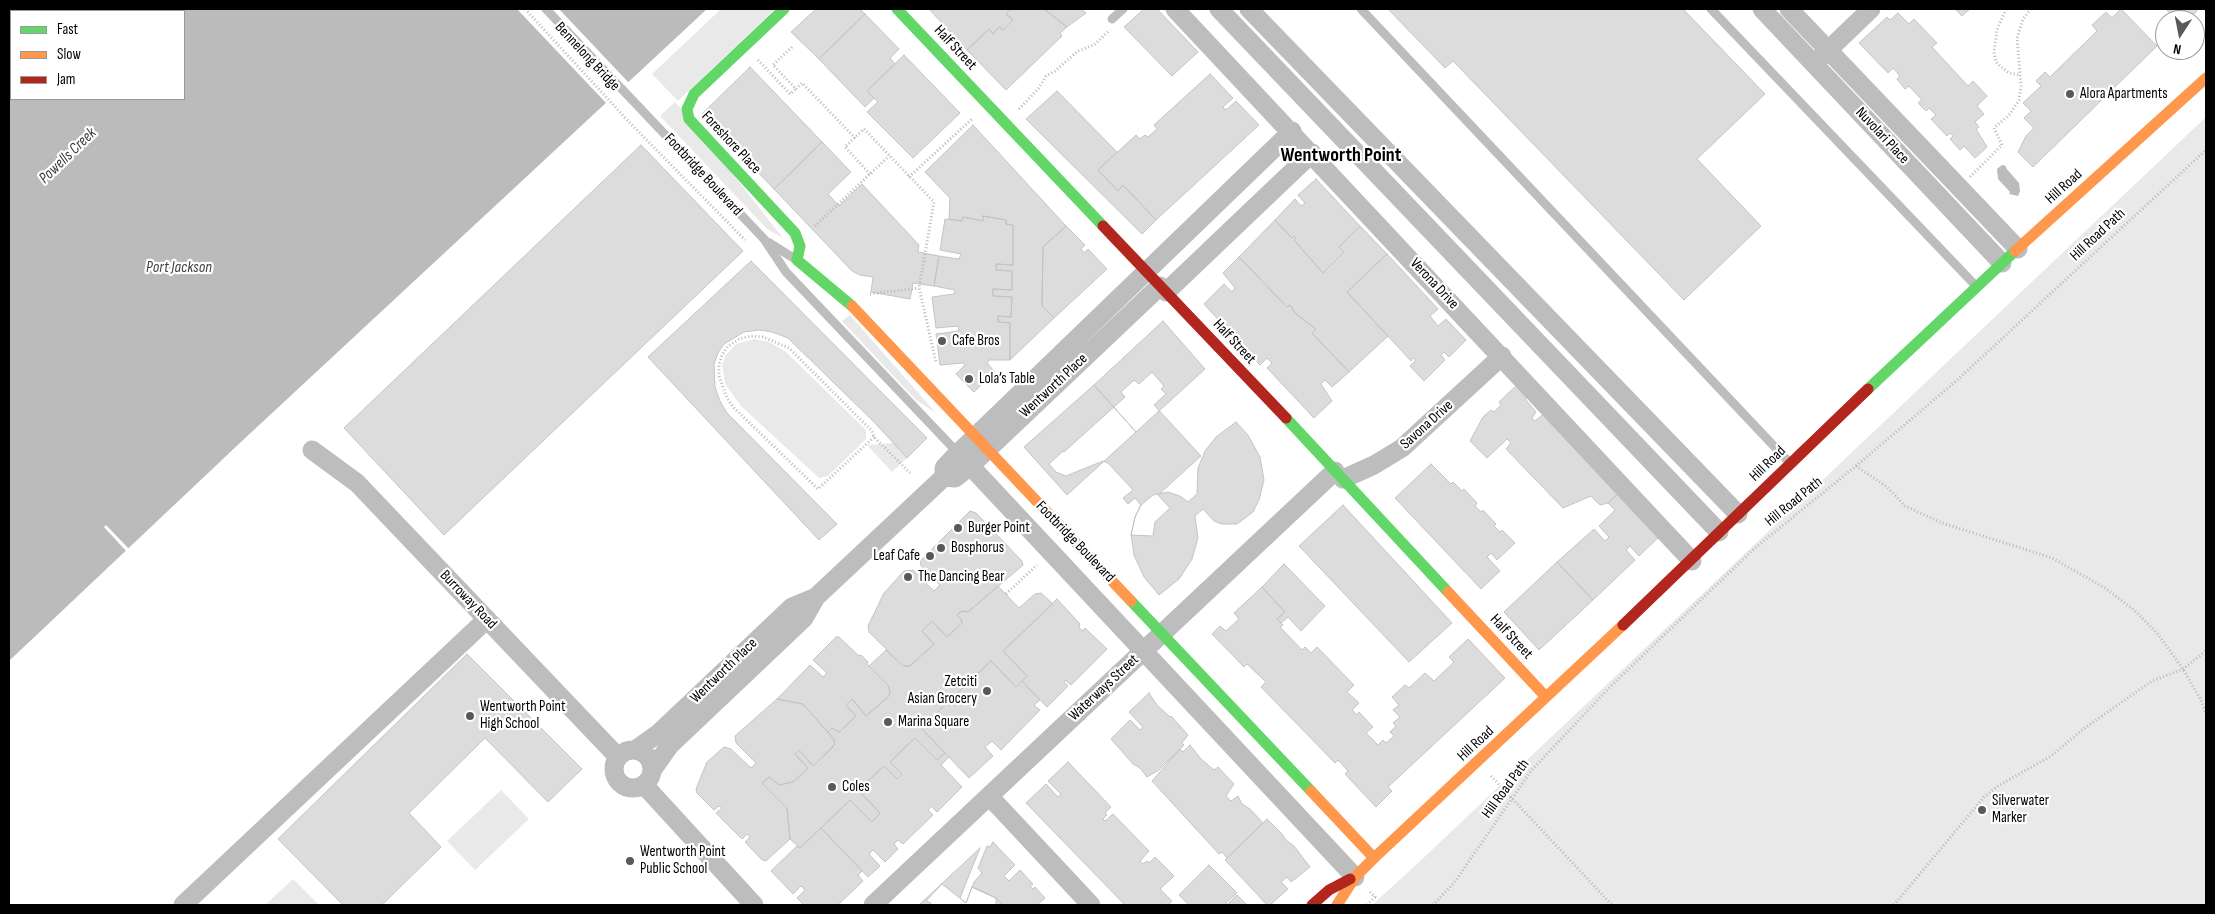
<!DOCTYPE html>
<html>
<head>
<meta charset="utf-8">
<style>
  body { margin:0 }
  #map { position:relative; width:2215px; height:914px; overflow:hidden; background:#fff; font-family:"Sofia Sans Condensed",sans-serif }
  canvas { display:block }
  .frame { position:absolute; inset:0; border:10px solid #000; pointer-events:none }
  .legend { position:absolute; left:10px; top:10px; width:175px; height:90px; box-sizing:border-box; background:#fff; border:1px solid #999; margin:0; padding:6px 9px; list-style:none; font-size:15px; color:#000 }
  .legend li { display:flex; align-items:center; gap:10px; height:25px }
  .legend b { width:25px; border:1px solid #999 }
  .north { position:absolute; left:2155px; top:10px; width:50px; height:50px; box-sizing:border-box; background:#fff; border:1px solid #999; border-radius:50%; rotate:191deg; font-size:14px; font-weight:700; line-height:20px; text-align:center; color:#000 }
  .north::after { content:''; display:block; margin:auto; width:18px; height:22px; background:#595959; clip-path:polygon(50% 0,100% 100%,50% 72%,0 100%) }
</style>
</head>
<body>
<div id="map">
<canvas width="2215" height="914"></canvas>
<div class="frame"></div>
<ul class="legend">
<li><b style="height:6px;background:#63d668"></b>Fast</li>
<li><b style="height:6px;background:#ff974d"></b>Slow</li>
<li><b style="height:6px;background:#b3261e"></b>Jam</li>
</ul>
<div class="north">N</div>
</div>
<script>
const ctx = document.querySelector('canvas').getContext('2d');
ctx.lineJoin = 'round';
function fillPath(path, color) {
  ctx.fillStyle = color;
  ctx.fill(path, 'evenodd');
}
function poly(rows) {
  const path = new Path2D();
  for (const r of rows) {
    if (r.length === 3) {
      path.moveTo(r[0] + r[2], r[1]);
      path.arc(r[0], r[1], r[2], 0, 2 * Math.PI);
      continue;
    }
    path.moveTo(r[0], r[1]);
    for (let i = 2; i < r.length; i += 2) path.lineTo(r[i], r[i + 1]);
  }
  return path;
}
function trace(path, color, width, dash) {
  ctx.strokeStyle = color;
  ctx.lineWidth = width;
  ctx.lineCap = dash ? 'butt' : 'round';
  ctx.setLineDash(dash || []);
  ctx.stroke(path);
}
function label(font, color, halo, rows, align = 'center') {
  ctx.font = font + ' "Sofia Sans Condensed",sans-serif';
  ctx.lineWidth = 4.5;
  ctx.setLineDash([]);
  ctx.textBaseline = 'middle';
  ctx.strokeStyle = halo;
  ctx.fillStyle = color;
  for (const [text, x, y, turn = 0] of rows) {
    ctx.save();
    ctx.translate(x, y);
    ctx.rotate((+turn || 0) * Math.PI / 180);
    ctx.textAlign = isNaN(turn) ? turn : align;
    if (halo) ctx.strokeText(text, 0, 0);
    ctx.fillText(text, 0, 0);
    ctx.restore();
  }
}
const green = poly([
  [721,9,775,9,678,101,652,74],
  [675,102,679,106,783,238,767,229,660,116],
  [2206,117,2206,905,1372,905,1416,865],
  [850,315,936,413,916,400,842,321],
  [754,339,769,342,786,352,866,430,866,439,828,476,819,478,741,406,725,384,722,365,726,355,736,344],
  [894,443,907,458,892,472,867,445],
  [501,790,529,819,475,870,447,841],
  [293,879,319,905,265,905]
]);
const water = poly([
  [9,9,707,9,242,441,9,661],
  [11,11,184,11,184,99,11,99],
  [2002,165,2006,166,2006,168,2019,183,2020,191,2018,196,2009,194,2010,192,1998,179,1997,169]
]);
const pier = poly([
  [517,9,559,9,630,84,607,104],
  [106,525,130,550,127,552,104,527]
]);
const building = poly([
  [816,9,860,9,865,14,819,59,791,32,816,9],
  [929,9,1011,9,1006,14,1013,20,1003,30,999,27,993,34,989,29,967,50,929,9],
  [1011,9,1044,9,1067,27,1060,33,1062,36,1006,90,967,50,989,29,993,34,999,27,1003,30,1013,20,1006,14,1011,9],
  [1044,9,1081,9,1086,13,1067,27,1044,9],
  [1144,9,1157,9,1198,52,1172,76,1124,27,1144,9],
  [1388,9,1683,9,1765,94,1697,159,1761,226,1684,300,1453,61,1445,68,1388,9],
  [1955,9,1970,9,1962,16,1955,9],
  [2121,9,2157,46,2033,167,2018,152,2026,136,2034,128,2024,118,2031,111,2023,103,2041,86,2036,81,2045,72,2050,77,2097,31,2092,25,2106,12,2112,18,2121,9],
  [2166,9,2195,9,2197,11,2188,20,2176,20,2166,9],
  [1898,13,1909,24,1914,19,1937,43,1932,47,1968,86,1973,81,1987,96,1977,106,1984,114,1975,122,1979,127,1976,129,1987,147,1975,158,1964,146,1960,150,1950,139,1953,136,1950,133,1947,136,1931,119,1936,115,1929,108,1926,111,1918,103,1922,100,1909,86,1905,89,1897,79,1900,76,1893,68,1888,73,1859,43,1887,17,1890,20,1898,13],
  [865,14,899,49,890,58,895,64,867,91,874,98,865,107,819,59,865,14],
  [904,55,960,113,913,158,867,112,878,102,867,91,904,55],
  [750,67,822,142,774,189,702,114,750,67],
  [1210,74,1233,98,1223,107,1226,110,1236,101,1259,125,1156,220,1123,185,1118,191,1098,170,1136,135,1140,139,1145,135,1148,137,1157,129,1154,125,1210,74],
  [1057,91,1117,152,1098,170,1118,191,1123,185,1156,220,1142,234,1026,119,1057,91],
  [973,125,1066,226,1043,247,1042,306,1054,318,1010,360,1010,323,998,322,998,316,1011,317,1012,297,993,296,993,289,1012,290,1012,271,996,270,996,264,1013,265,1013,225,1006,224,1006,220,983,216,983,221,963,217,962,221,949,219,950,198,925,172,973,125],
  [822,142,851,172,828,194,839,206,862,184,919,245,918,252,939,256,934,286,913,283,910,299,871,292,873,277,860,275,852,271,774,189,822,142],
  [641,145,743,251,444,535,344,428,641,145],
  [1316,179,1360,226,1339,247,1344,252,1323,273,1294,240,1296,238,1294,236,1292,238,1275,220,1295,199,1301,206,1305,203,1298,195,1316,179],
  [983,216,1006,220,1006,224,1013,225,1013,265,996,264,996,270,1012,271,1012,290,993,289,993,296,1012,297,1011,317,998,316,998,322,1010,323,1010,360,989,360,987,363,995,372,974,392,956,374,965,365,963,363,940,365,936,334,959,331,958,326,936,328,932,297,954,294,955,290,934,286,939,256,959,259,961,254,940,250,945,219,962,221,963,217,983,221,983,216],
  [1275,220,1292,238,1294,236,1296,238,1294,240,1323,273,1344,252,1339,247,1360,226,1387,254,1347,292,1388,336,1349,372,1312,333,1316,329,1296,314,1290,305,1287,307,1239,257,1275,220],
  [1066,226,1085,245,1081,249,1084,253,1088,249,1107,269,1054,318,1042,306,1043,247,1066,226],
  [1387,254,1438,309,1430,316,1438,326,1446,319,1466,340,1449,357,1444,352,1441,355,1445,360,1424,381,1410,366,1416,360,1414,358,1411,361,1347,292,1387,254],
  [1239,257,1287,307,1290,305,1296,314,1316,329,1312,333,1349,372,1332,387,1325,380,1321,384,1332,401,1314,418,1267,368,1272,363,1267,358,1260,365,1204,304,1224,284,1232,292,1235,288,1223,273,1239,257],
  [751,261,927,438,907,458,874,422,788,338,772,332,759,330,744,332,724,344,718,353,714,364,715,387,720,401,727,413,837,524,819,540,648,357,751,261],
  [1163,321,1205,369,1136,432,1094,385,1163,321],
  [1152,372,1164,386,1161,389,1166,394,1154,405,1201,456,1158,495,1170,508,1155,522,1153,536,1131,535,1135,517,1141,505,1135,498,1128,504,1123,498,1133,490,1108,463,1103,461,1066,476,1056,472,1049,464,1063,451,1064,452,1125,397,1121,392,1134,380,1139,384,1152,372],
  [1520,382,1530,393,1525,399,1536,412,1532,418,1535,421,1547,411,1620,492,1608,503,1600,505,1591,496,1563,508,1506,449,1511,443,1507,439,1487,458,1470,441,1483,417,1491,410,1494,412,1501,405,1499,402,1520,382],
  [1094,385,1136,432,1067,495,1024,447,1094,385],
  [1236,422,1248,435,1260,457,1264,480,1259,500,1253,512,1237,524,1222,524,1214,521,1203,509,1195,516,1198,538,1192,559,1179,579,1159,595,1144,577,1134,555,1131,535,1135,517,1141,505,1153,495,1168,492,1180,496,1188,502,1197,494,1198,468,1205,451,1216,437,1236,422],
  [1431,464,1451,484,1453,482,1462,491,1464,489,1477,503,1475,506,1481,512,1483,510,1496,524,1494,526,1500,532,1502,530,1515,543,1497,560,1491,553,1487,557,1500,571,1481,589,1395,498,1431,464],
  [1620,492,1661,535,1639,556,1630,546,1626,550,1635,560,1593,600,1557,562,1594,529,1605,541,1609,537,1599,526,1615,510,1608,503,1620,492],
  [1343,505,1452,623,1409,662,1299,546,1343,505],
  [970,511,976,513,1022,561,1023,565,968,612,962,611,957,615,961,619,962,623,947,637,932,621,922,631,934,644,910,666,903,666,869,632,868,626,884,593,904,571,913,570,934,591,940,585,921,566,920,561,970,511],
  [1557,562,1593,600,1539,650,1504,612,1557,562],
  [1284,564,1325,606,1301,631,1288,617,1281,623,1277,619,1285,612,1262,587,1284,564],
  [998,586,1019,608,1035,594,1041,593,1053,604,1003,651,1027,676,1016,687,991,661,921,728,945,753,937,760,915,738,890,762,902,774,897,779,884,766,858,790,880,813,872,822,850,800,800,848,790,839,787,808,762,783,769,777,779,785,793,782,808,768,795,754,799,750,813,766,833,747,835,741,828,732,832,728,839,732,856,716,846,705,852,699,866,716,889,696,890,692,888,685,869,666,886,650,903,666,910,666,934,644,922,631,932,621,947,637,962,623,961,619,957,615,962,611,968,612,998,586],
  [1262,587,1285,612,1277,619,1283,625,1280,627,1302,650,1305,647,1311,653,1317,647,1354,685,1347,692,1359,703,1352,710,1357,715,1359,712,1373,727,1366,733,1378,745,1383,740,1386,743,1394,736,1390,732,1396,726,1393,723,1400,717,1393,710,1399,705,1392,697,1405,685,1409,688,1425,673,1434,681,1454,662,1449,657,1468,639,1505,678,1388,787,1392,791,1376,807,1345,774,1348,771,1338,760,1335,763,1261,687,1266,682,1247,664,1244,667,1212,634,1220,626,1226,631,1239,619,1234,613,1262,587],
  [1057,599,1080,624,1079,627,1082,631,1085,628,1107,649,1071,685,1065,680,1064,682,1068,686,1047,707,1022,681,1027,676,1003,651,1057,599],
  [836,637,839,637,859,656,861,655,868,662,867,664,888,685,890,692,889,696,866,716,852,699,846,705,856,716,839,732,832,728,828,732,803,704,777,699,810,665,823,677,827,673,813,660,836,637],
  [467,654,582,769,548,802,485,738,409,813,441,847,382,905,343,905,278,839,467,654],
  [991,661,1016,687,1022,681,1040,700,1034,705,1040,710,1001,750,992,741,985,747,993,756,969,778,921,728,991,661],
  [1149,693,1157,705,1170,717,1171,716,1188,735,1182,743,1184,745,1159,770,1147,777,1140,768,1133,764,1111,739,1130,720,1140,730,1143,727,1129,712,1149,693],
  [777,699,803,704,833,738,835,744,813,766,799,750,795,754,808,768,793,782,779,785,769,777,762,783,787,808,790,839,766,861,762,860,745,842,750,837,747,834,742,839,716,813,722,808,719,806,714,810,697,793,696,789,707,762,724,747,731,749,751,768,756,763,736,743,735,736,777,699],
  [915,738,937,760,945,753,949,757,941,765,962,787,937,812,931,806,928,810,933,815,903,844,898,840,894,844,898,849,885,862,873,850,869,854,880,866,868,877,821,828,850,800,872,822,880,813,858,790,884,766,897,779,902,774,890,762,915,738],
  [1190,745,1201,759,1214,770,1218,767,1234,784,1226,796,1231,801,1238,796,1242,804,1250,809,1263,823,1227,858,1222,852,1219,854,1152,781,1180,749,1183,752,1190,745],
  [1068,762,1111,807,1105,813,1107,815,1103,819,1105,821,1113,814,1149,851,1140,861,1143,864,1147,861,1149,863,1155,857,1174,876,1160,889,1172,901,1168,905,1125,905,1026,803,1046,784,1058,797,1061,794,1048,781,1068,762],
  [1267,819,1282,834,1286,840,1294,846,1310,867,1291,882,1287,877,1281,882,1288,889,1270,905,1267,905,1225,860,1267,819],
  [821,828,862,871,858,875,863,881,838,905,804,905,797,898,805,890,801,886,793,894,771,871,797,846,800,848,821,828],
  [993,842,1015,865,1004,876,1009,881,1020,870,1033,884,1030,886,1033,889,1035,887,1045,898,1037,905,1003,905,996,898,972,887,974,882,982,873,978,868,987,846,990,847,993,842],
  [980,848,960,898,966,903,972,887,996,898,1003,905,919,905,980,848],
  [1209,865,1237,893,1226,903,1227,905,1237,895,1247,905,1189,905,1179,895,1209,865],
  [942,884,966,903,972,887,996,898,996,905,930,905,931,903,926,901,942,884]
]);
const path = poly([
  [525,9,630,123,745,240],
  [2006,9,1997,30,1994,52,1996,62,2000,66,2009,73,2020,75],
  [792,47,773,65,796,89,802,83,855,138],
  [758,60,790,94,796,89],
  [1019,109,1039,88,1046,76,1055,71,1078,51,1094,45,1110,30],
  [870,174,845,147,864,129,934,202,919,288,936,362],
  [909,177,973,118],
  [1970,177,2002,145,1994,128,2010,114,2019,100,2021,86,2017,38,2023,19,2031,9],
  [815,226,889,156],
  [870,294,919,288],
  [874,437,818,489,733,407,727,398,719,376,719,365,722,355,728,346,739,339,751,336,763,337,789,348,872,431,874,437,910,473],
  [1856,466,1887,487,1905,506,1942,523,2052,558,2105,588,2134,610,2157,633,2183,669,2201,700,2206,714],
  [1006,594,1037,565],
  [1491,776,1612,905],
  [1367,905,1375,897,1370,892],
  [1433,905,1454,883,1531,771,1608,689,1755,548,1856,466,1955,382,2206,150],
  [1894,905,1984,797,1998,786,2051,756,2082,730,2152,681,2183,669,2206,651]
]);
const lane = poly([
  [546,9,764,239,786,272,958,453],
  [1361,9,1788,461],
  [1711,9,1975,285],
  [1112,19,1123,9],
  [768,242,795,259]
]);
const street = poly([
  [1175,9,1692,561],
  [1219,9,1719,532],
  [1249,9,1738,514],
  [1762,9,2002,263],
  [1789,9,2018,249],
  [1820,58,1871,9],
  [1160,286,970,466,955,478,944,477,944,468,955,456,1292,131],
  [1166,292,1312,153],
  [312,450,357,483,618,757],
  [961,456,1355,877],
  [1343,479,1374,465,1402,448,1502,356],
  [633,769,19],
  [635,750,659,733,792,607,816,597],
  [653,769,670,745,804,618,816,597,944,477],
  [644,785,754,905],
  [989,796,1091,905],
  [183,905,487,619],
  [873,905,1335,471]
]);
const fast = poly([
  [784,9,694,94,687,109,689,119,795,233,800,246,797,260,852,306],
  [897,9,1103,226],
  [1868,389,2015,251],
  [1286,418,1448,592],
  [1131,601,1311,791]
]);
const slow = poly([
  [2015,251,2206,78],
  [852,306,1131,601],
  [1448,592,1546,697],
  [1311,791,1374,858],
  [1337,905,1355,877,1374,858,1623,625]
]);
const jam = poly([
  [1103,226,1286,418],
  [1623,625,1868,389],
  [1312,905,1329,890,1350,879]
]);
const markers = [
  [2070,94,5,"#595959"],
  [942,341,5,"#595959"],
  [969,379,5,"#595959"],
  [958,528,5,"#595959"],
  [941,548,5,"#595959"],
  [930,556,5,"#595959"],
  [908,577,5,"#595959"],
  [987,691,5,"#595959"],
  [470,716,5,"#595959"],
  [888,722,5,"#595959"],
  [832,787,5,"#595959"],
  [1982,810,5,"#595959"],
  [630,861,5,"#595959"]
];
const streetNames = [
  ["Half Street",955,48,47],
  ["Bennelong Bridge",587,57,47],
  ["Nuvolari Place",1882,136,47],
  ["Foreshore Place",731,143,47],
  ["Footbridge Boulevard",703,175,47],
  ["Hill Road",2064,187,-42],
  ["Hill Road Path",2098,235,-43],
  ["Verona Drive",1434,284,47],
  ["Half Street",1234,342,47],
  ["Wentworth Place",1054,386,-43],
  ["Savona Drive",1427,425,-42],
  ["Hill Road",1768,464,-44],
  ["Hill Road Path",1794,502,-39],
  ["Footbridge Boulevard",1075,542,46],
  ["Burroway Road",468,600,46],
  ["Half Street",1511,637,47],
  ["Wentworth Place",724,671,-44],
  ["Waterways Street",1104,688,-43],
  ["Hill Road",1476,744,-43],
  ["Hill Road Path",1506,789,-54]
];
const poiNames = [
  ["Alora Apartments",2080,94],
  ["Cafe Bros",952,341],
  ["Lola’s Table",979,379],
  ["Burger Point",968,528],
  ["Bosphorus",951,548],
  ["Leaf Cafe",920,556,"right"],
  ["The Dancing Bear",918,577],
  ["Zetciti",977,682,"right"],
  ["Asian Grocery",977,699,"right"],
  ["Wentworth Point",480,707],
  ["High School",480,724],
  ["Marina Square",898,722],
  ["Coles",842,787],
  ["Silverwater",1992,801],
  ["Marker",1992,818],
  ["Wentworth Point",640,852],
  ["Public School",640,869]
];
const waterNames = [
  ["Powells Creek",68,156,-44],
  ["Port Jackson",179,268]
];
const districtNames = [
  ["Wentworth Point",1341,156]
];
fillPath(green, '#e9e9e9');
fillPath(water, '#bbb');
fillPath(pier, '#fff');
fillPath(building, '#dcdcdc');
trace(building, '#c4c4c4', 1);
trace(path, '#b8b8b8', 3, [1, 2.5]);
trace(lane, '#bdbdbd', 9);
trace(street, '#bdbdbd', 19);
trace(fast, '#63d668', 11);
trace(slow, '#ff974d', 11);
trace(jam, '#b3261e', 11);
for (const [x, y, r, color] of markers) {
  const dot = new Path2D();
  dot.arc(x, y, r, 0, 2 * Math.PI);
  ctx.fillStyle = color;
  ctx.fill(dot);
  trace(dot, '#fff', 2);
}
label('15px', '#000', '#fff', streetNames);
label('15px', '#000', '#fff', poiNames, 'left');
label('italic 16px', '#3f3f3f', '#fff', waterNames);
label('bold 20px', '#000', '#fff', districtNames);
</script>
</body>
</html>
